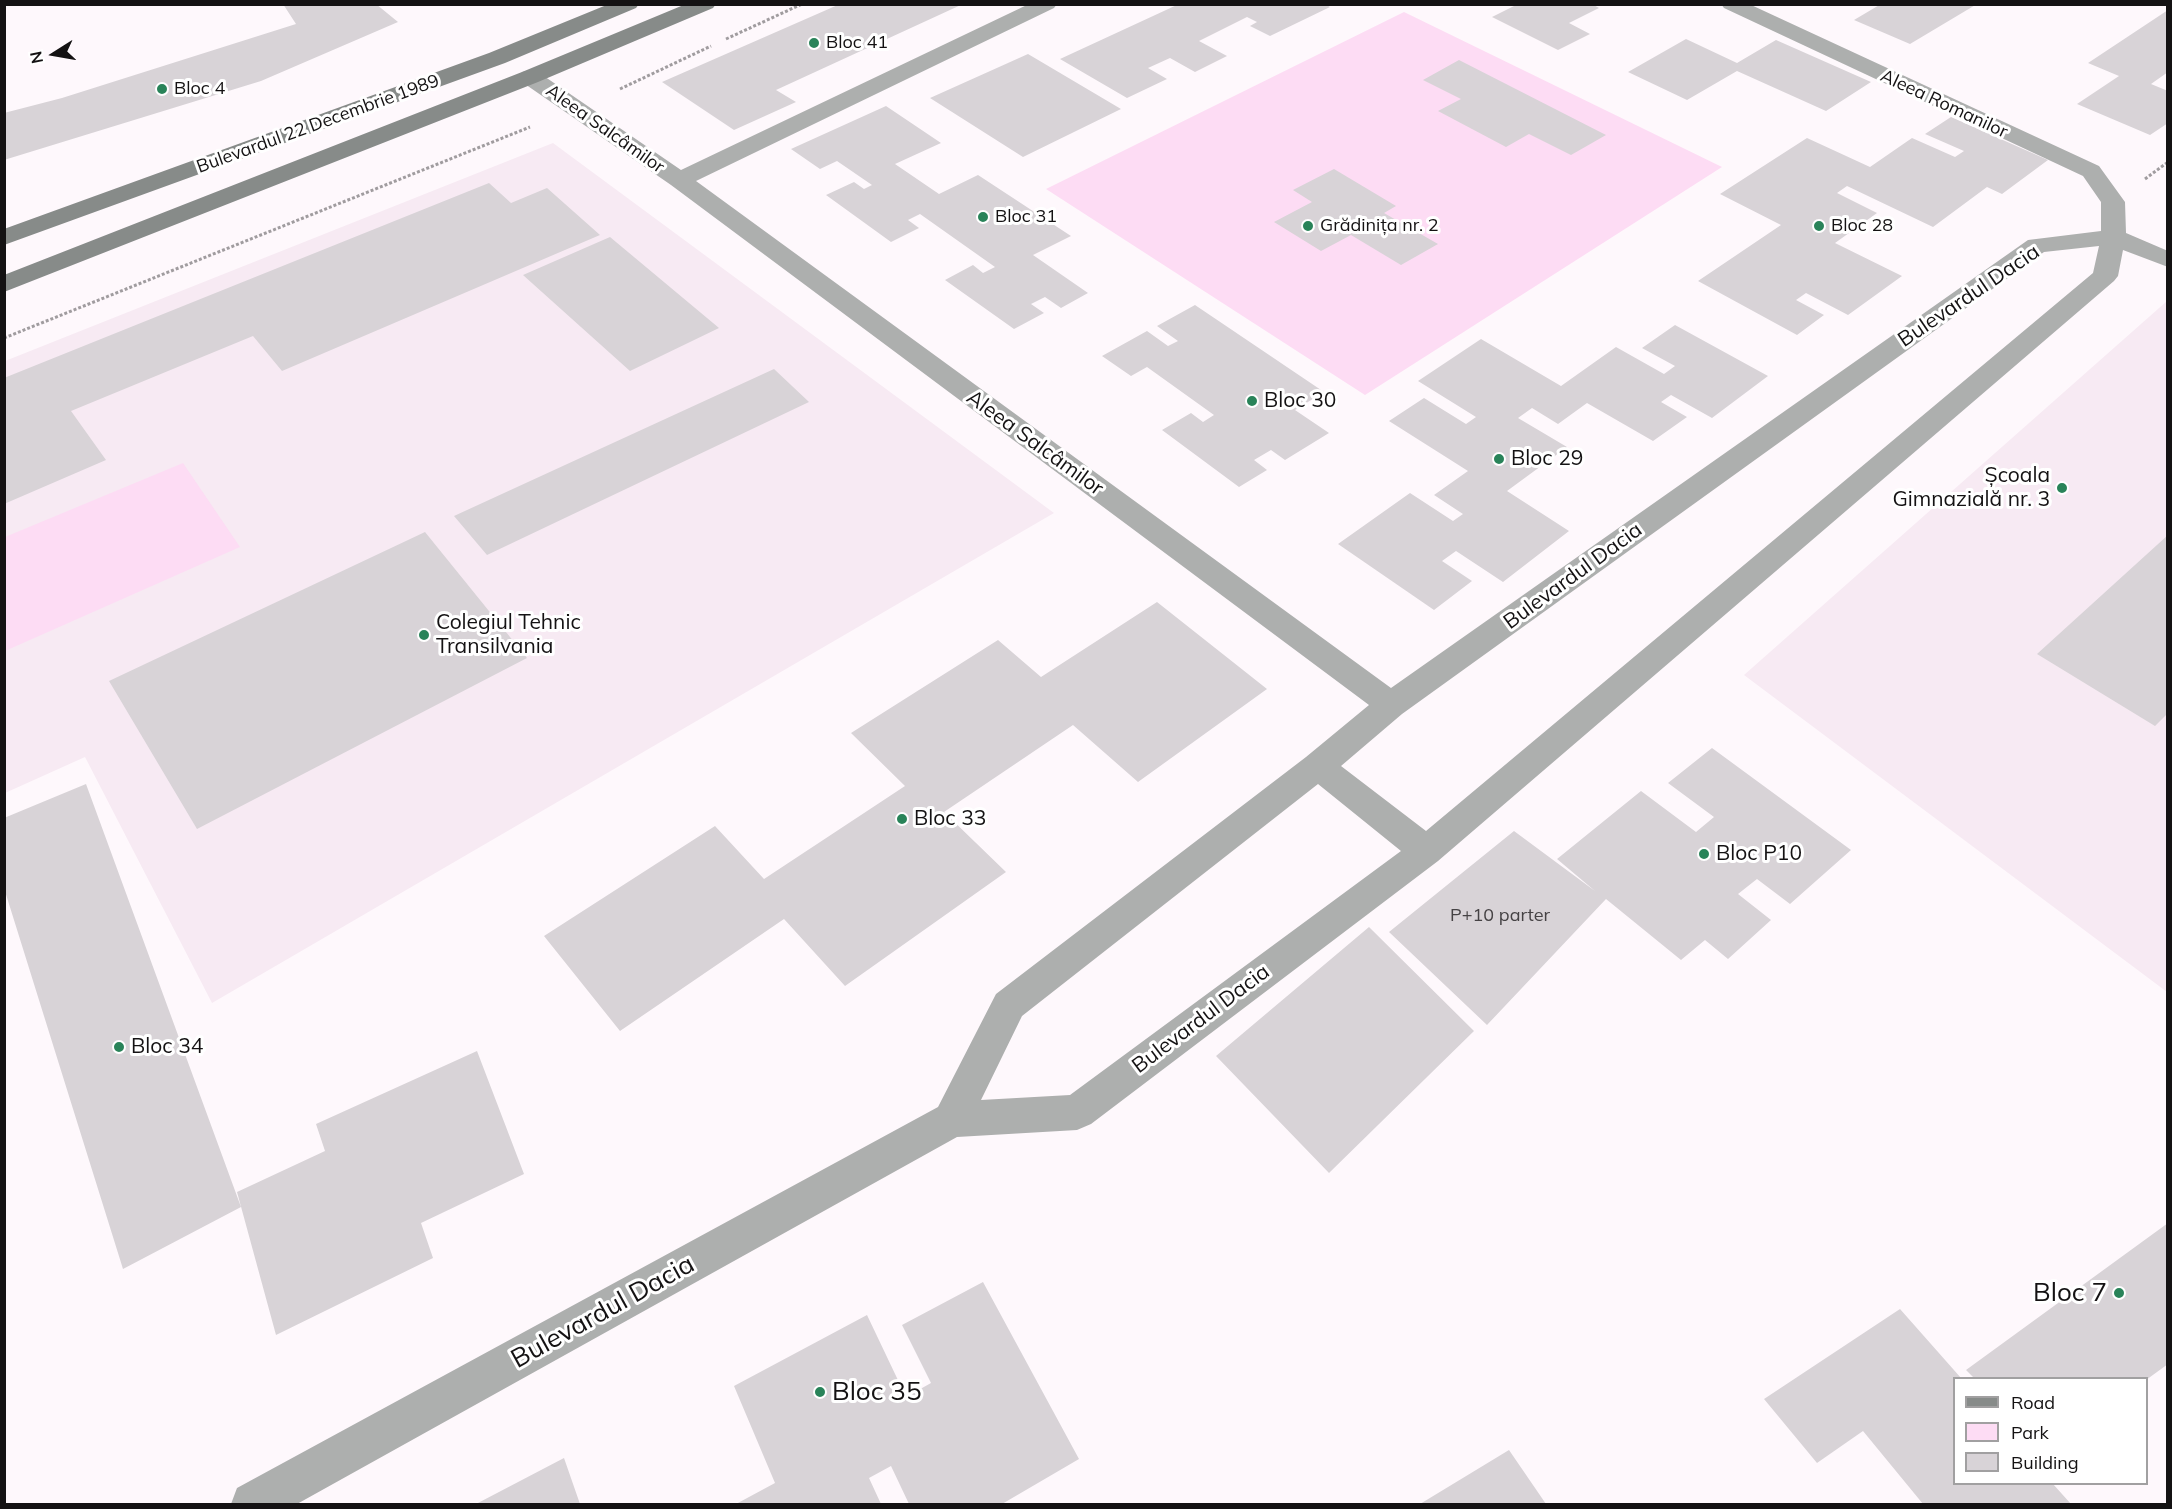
<!DOCTYPE html>
<html>
<head>
<meta charset="utf-8">
<style>
  body { margin:0 }
  #map { position:relative; width:2172px; height:1509px; overflow:hidden; background:#fef8fc; font-family:Mulish,sans-serif }
  canvas { display:block }
  .frame { position:absolute; inset:0; border:6px solid #141213; pointer-events:none }
  .legend { position:absolute; left:1953px; top:1377px; width:195px; height:108px; box-sizing:border-box; background:#fff; border:2px solid #a1a0a1; margin:0; padding:8px 10px; list-style:none; font-size:18px; color:#141213 }
  .legend li { display:flex; align-items:center; gap:12px; height:30px }
  .legend b { width:30px; border:2px solid #a1a0a1 }
  .north { position:absolute; left:24px; top:24px; width:60px; height:60px; -webkit-text-stroke:4px #fff; paint-order:stroke; rotate:259deg; font-size:16px; font-weight:700; line-height:24px; text-align:center; color:#141213 }
  .north::after { content:''; display:block; margin:auto; width:21px; height:27px; background:#141213; clip-path:polygon(50% 0,100% 100%,50% 72%,0 100%) }
</style>
</head>
<body>
<div id="map">
<canvas width="2172" height="1509"></canvas>
<div class="frame"></div>
<ul class="legend">
<li><b style="height:8px;background:#878b89"></b>Road</li>
<li><b style="height:16px;background:#fddcf4"></b>Park</li>
<li><b style="height:16px;background:#d8d3d7"></b>Building</li>
</ul>
<div class="north">N</div>
</div>
<script>
const ctx = document.querySelector('canvas').getContext('2d');
ctx.lineJoin = 'round';
function fillPath(path, color) {
  ctx.fillStyle = color;
  ctx.fill(path, 'evenodd');
}
function poly(rows) {
  const path = new Path2D();
  for (const r of rows) {
    path.moveTo(r[0], r[1]);
    for (let i = 2; i < r.length; i += 2) path.lineTo(r[i], r[i + 1]);
  }
  return path;
}
function trace(path, color, width, dash) {
  ctx.strokeStyle = color;
  ctx.lineWidth = width;
  ctx.lineCap = dash ? 'butt' : 'round';
  ctx.setLineDash(dash || []);
  ctx.stroke(path);
}
function label(font, color, halo, rows, align = 'center') {
  ctx.font = font + ' Mulish,sans-serif';
  ctx.lineWidth = 6;
  ctx.setLineDash([]);
  ctx.textBaseline = 'middle';
  ctx.strokeStyle = halo;
  ctx.fillStyle = color;
  for (const [text, x, y, turn = 0] of rows) {
    ctx.save();
    ctx.translate(x, y);
    ctx.rotate((+turn || 0) * Math.PI / 180);
    ctx.textAlign = isNaN(turn) ? turn : align;
    if (halo) ctx.strokeText(text, 0, 0);
    ctx.fillText(text, 0, 0);
    ctx.restore();
  }
}
const built = poly([
  [553,143,1054,513,212,1003,85,757,5,793,5,361],
  [2167,301,2167,992,1744,675]
]);
const green = poly([
  [1404,12,1722,167,1365,395,1046,189],
  [183,463,240,547,5,651,5,537]
]);
const building = poly([
  [283,4,376,4,398,22,261,81,4,160,4,113,62,98,296,24],
  [840,4,963,4,776,90,796,102,734,130,662,82],
  [1179,4,1215,6,1219,4,1325,4,1330,7,1270,36,1250,26,1257,22,1247,17,1199,41,1227,56,1195,72,1170,58,1148,68,1167,79,1127,98,1060,59],
  [1518,4,1592,4,1599,8,1569,23,1590,34,1558,50,1492,17],
  [1881,4,1977,4,1910,44,1854,20],
  [2168,10,2168,72,2151,84,2168,91,2168,123,2150,135,2077,104,2119,76,2088,63],
  [1686,39,1737,63,1776,40,1871,82,1826,111,1737,71,1687,100,1628,72],
  [1028,54,1121,109,1023,157,930,98],
  [1459,60,1606,135,1571,155,1529,134,1506,147,1438,111,1461,99,1423,80],
  [886,106,941,143,895,164,939,194,978,175,1071,236,1033,255,1088,293,1061,308,1045,297,1031,304,1044,313,1014,329,945,280,973,265,983,273,995,267,920,214,908,220,919,228,891,242,826,195,854,182,864,189,872,185,837,161,820,169,791,149],
  [1951,117,2048,160,2002,194,1987,187,1933,227,1847,186,1837,193,1877,213,1835,243,1902,276,1848,315,1806,293,1796,300,1824,315,1797,335,1698,281,1781,225,1720,194,1807,138,1870,167,1912,138,1955,157,1964,151,1925,134],
  [1334,169,1396,206,1384,213,1438,244,1401,265,1351,235,1321,251,1274,222,1312,202,1293,190],
  [489,183,511,203,547,188,600,235,282,371,253,336,71,411,106,460,4,504,4,378],
  [610,237,719,328,630,371,523,275],
  [1195,305,1324,392,1295,410,1329,433,1285,460,1271,450,1254,460,1267,470,1239,487,1162,430,1191,413,1203,422,1214,415,1147,367,1131,376,1102,356,1147,331,1168,346,1178,341,1157,326],
  [1675,325,1768,376,1712,418,1671,395,1661,402,1687,417,1653,441,1587,403,1558,424,1532,408,1518,418,1567,447,1507,491,1569,531,1503,582,1456,551,1442,561,1472,581,1434,610,1338,544,1410,493,1453,521,1463,514,1434,495,1468,471,1389,421,1424,398,1466,424,1476,417,1418,381,1481,339,1561,386,1616,347,1664,374,1675,366,1642,348],
  [774,369,809,402,487,555,454,516],
  [425,532,527,658,197,829,109,681],
  [2168,535,2168,713,2155,726,2037,654],
  [1157,602,1267,689,1138,782,1073,725,944,812,1006,872,845,986,784,919,620,1031,544,936,715,826,764,879,905,786,851,733,998,640,1041,677],
  [1712,748,1851,850,1790,904,1757,879,1738,894,1771,920,1728,959,1705,940,1681,960,1606,899,1487,1025,1389,932,1514,831,1595,891,1557,859,1641,791,1696,832,1714,817,1668,783],
  [86,784,241,1207,123,1269,4,888,4,818],
  [1369,927,1474,1031,1329,1173,1216,1056],
  [477,1051,524,1174,421,1223,433,1258,276,1335,237,1192,325,1151,316,1124],
  [2168,1223,2168,1364,2146,1380,2146,1378,1974,1378,1966,1370],
  [983,1282,1079,1459,1002,1504,909,1504,891,1466,869,1478,881,1504,736,1504,775,1483,734,1386,867,1315,906,1397,931,1383,902,1325],
  [1900,1309,1961,1378,1954,1378,1954,1484,2053,1484,2071,1504,1923,1504,1863,1431,1817,1463,1764,1399],
  [1509,1450,1546,1504,1420,1504],
  [564,1458,580,1504,476,1504]
]);
const path = poly([
  [726,39,802,4],
  [620,89,711,46],
  [2145,179,2168,162],
  [4,338,530,127]
]);
const minor = poly([
  [1029,4,1057,4,1054,8,696,181,1391,688,2028,240,2101,231,2101,202,2083,176,1724,8,1721,4,1749,4,2099,166,2125,202,2126,233,2168,251,2168,267,2123,250,2118,276,2114,281,1438,861,1091,1124,1077,1130,957,1137,297,1504,231,1504,237,1488,938,1107,996,994,1306,757,1369,705,671,185,522,82,519,77,522,72,530,70,538,72,681,170,1029,4],
  [2099,246,2093,273,1426,831,1341,766,1402,714,2044,252,2099,246],
  [1318,784,1401,851,1070,1095,981,1100,1022,1016,1318,784]
]);
const secondary = poly([
  [609,4,639,4,636,8,505,63,4,245,4,229,489,53,609,4],
  [686,4,716,4,713,8,538,82,4,292,4,275,522,72,686,4]
]);
const markers = [
  [814,43,6,"#298359"],
  [162,89,6,"#298359"],
  [983,217,6,"#298359"],
  [1308,226,6,"#298359"],
  [1819,226,6,"#298359"],
  [1252,401,6,"#298359"],
  [1499,459,6,"#298359"],
  [2062,488,6,"#298359"],
  [424,635,6,"#298359"],
  [902,819,6,"#298359"],
  [1704,854,6,"#298359"],
  [119,1047,6,"#298359"],
  [2119,1293,6,"#298359"],
  [820,1392,6,"#298359"]
];
const farPoinames = [
  ["Bloc 41",826,43],
  ["Bloc 4",174,89],
  ["Bloc 31",995,217],
  ["Grădinița nr. 2",1320,226],
  ["Bloc 28",1831,226]
];
const farStreetnames = [
  ["Aleea Romanilor",1944,104,25],
  ["Bulevardul 22 Decembrie 1989",318,124,-20],
  ["Aleea Salcâmilor",605,129,35]
];
const numberNames = [
  ["P+10 parter",1500,916]
];
const streetNames = [
  ["Bulevardul Dacia",1969,296,-34],
  ["Aleea Salcâmilor",1035,443,36],
  ["Bulevardul Dacia",1573,576,-36],
  ["Bulevardul Dacia",1201,1019,-37]
];
const poiNames = [
  ["Bloc 30",1264,401],
  ["Bloc 29",1511,459],
  ["Școala",2050,476,"right"],
  ["Gimnazială nr. 3",2050,500,"right"],
  ["Colegiul Tehnic",436,623],
  ["Transilvania",436,647],
  ["Bloc 33",914,819],
  ["Bloc P10",1716,854],
  ["Bloc 34",131,1047]
];
const nearPoinames = [
  ["Bloc 7",2107,1293],
  ["Bloc 35",832,1392,"left"]
];
const nearStreetnames = [
  ["Bulevardul Dacia",603,1312,-29]
];
fillPath(built, '#f7eaf3');
fillPath(green, '#fddcf4');
fillPath(building, '#d8d3d7');
trace(path, '#a09c9f', 3, [3, 2]);
fillPath(minor, '#adafae');
fillPath(secondary, '#878b89');
for (const [x, y, r, color] of markers) {
  const dot = new Path2D();
  dot.arc(x, y, r, 0, 2 * Math.PI);
  ctx.fillStyle = color;
  ctx.fill(dot);
  trace(dot, '#fff', 2);
}
label('18px', '#141213', '#fff', farPoinames, 'left');
label('18px', '#141213', '#fff', farStreetnames);
label('18px', '#454244', null, numberNames);
label('21px', '#141213', '#fff', streetNames);
label('21px', '#141213', '#fff', poiNames, 'left');
label('26px', '#141213', '#fff', nearPoinames, 'right');
label('26px', '#141213', '#fff', nearStreetnames);
</script>
</body>
</html>
